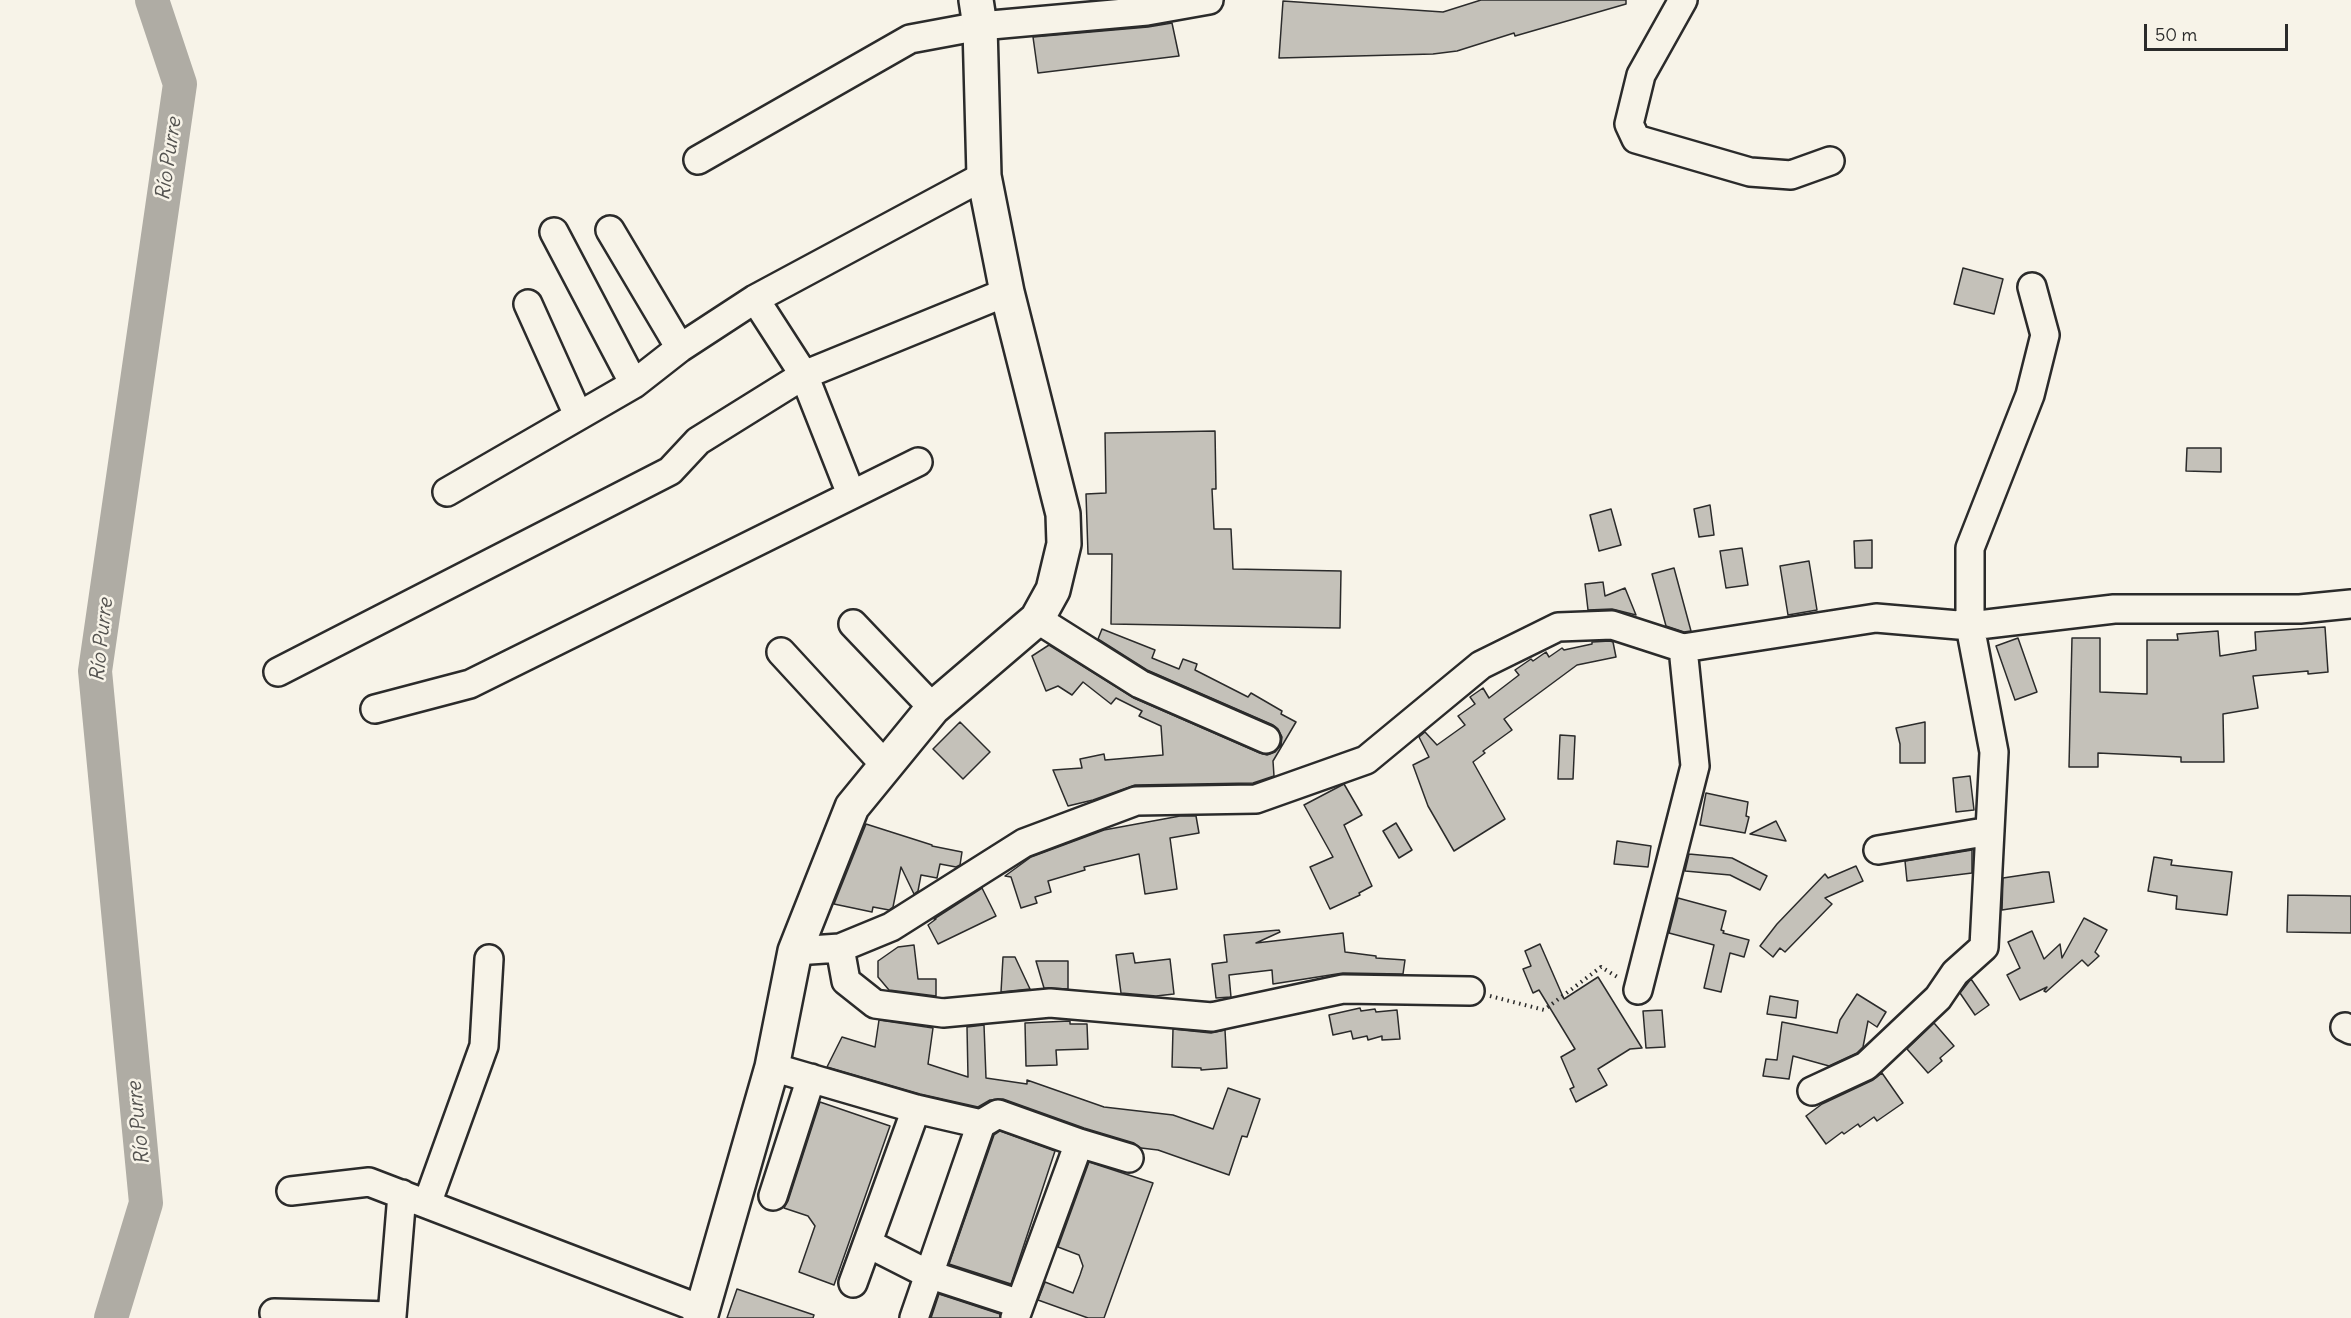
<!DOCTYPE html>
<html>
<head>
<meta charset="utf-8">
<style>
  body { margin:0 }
  #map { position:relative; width:2351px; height:1318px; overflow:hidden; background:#f7f3e8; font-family:Delius,sans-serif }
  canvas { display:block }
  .scale { position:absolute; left:2144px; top:24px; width:144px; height:27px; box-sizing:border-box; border:3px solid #2b2b2b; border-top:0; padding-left:8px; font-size:18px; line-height:21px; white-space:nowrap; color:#2b2b2b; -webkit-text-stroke:4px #f7f3e8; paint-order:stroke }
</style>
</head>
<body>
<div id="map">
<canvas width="2351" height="1318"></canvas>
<div class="scale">50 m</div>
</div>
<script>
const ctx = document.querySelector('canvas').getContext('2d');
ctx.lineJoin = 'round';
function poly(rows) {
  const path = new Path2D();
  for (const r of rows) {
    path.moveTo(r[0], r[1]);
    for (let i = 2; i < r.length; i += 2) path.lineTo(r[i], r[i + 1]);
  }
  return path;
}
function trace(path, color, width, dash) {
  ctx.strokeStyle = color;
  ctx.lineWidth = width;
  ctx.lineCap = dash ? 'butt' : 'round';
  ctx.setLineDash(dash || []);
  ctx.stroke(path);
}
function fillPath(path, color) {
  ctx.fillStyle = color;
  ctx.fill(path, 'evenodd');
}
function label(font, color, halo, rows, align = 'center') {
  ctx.font = font + ' Delius,sans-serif';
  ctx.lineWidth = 5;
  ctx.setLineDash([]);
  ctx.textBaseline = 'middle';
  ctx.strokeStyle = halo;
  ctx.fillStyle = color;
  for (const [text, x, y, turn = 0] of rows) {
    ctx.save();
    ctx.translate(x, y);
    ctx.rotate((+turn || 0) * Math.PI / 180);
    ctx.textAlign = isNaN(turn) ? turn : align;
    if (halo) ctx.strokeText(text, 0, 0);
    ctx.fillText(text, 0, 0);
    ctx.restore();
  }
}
const river = poly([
  [111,1318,146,1203,95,671,180,84,152,0]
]);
const building = poly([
  [1481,0,1626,0,1626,4,1515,36,1514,33,1457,51,1433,54,1279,58,1283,1,1443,12,1481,0],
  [1172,23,1179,56,1038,73,1033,37,1148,27,1172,23],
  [1963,268,2003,279,1994,314,1954,304,1963,268],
  [1215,431,1216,489,1212,489,1214,529,1231,529,1233,569,1341,571,1340,628,1111,624,1112,554,1088,554,1086,494,1106,493,1105,433,1215,431],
  [2187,448,2221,448,2221,472,2186,471,2187,448],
  [1710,505,1714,535,1699,537,1694,509,1710,505],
  [1611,509,1621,545,1599,551,1590,515,1611,509],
  [1872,540,1872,568,1855,568,1854,541,1872,540],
  [1742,548,1748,585,1726,588,1720,551,1742,548],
  [1809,561,1817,610,1788,615,1780,566,1809,561],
  [1674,568,1691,631,1684,632,1666,626,1652,574,1674,568],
  [1603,582,1605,596,1625,588,1636,615,1612,609,1588,610,1585,584,1603,582],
  [2325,627,2328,672,2308,674,2308,671,2253,676,2258,708,2223,714,2224,762,2181,762,2181,757,2098,753,2098,767,2069,767,2072,638,2100,638,2100,692,2147,694,2147,640,2178,640,2177,634,2218,631,2220,656,2256,650,2255,632,2325,627],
  [1102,629,1155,650,1152,658,1179,669,1183,659,1197,664,1195,670,1248,697,1251,693,1282,711,1281,714,1296,722,1273,761,1274,776,1253,783,1135,785,1093,800,1068,806,1053,770,1082,768,1080,759,1104,754,1105,760,1163,755,1161,726,1139,716,1142,711,1116,698,1111,704,1083,682,1072,695,1058,686,1046,691,1032,656,1049,645,1134,698,1260,753,1267,755,1275,752,1281,745,1282,737,1278,729,1273,725,1147,670,1098,639,1102,629],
  [2018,638,2037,692,2015,700,1996,646,2018,638],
  [1610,641,1613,642,1616,657,1577,665,1504,719,1512,730,1483,751,1485,753,1473,762,1505,819,1454,851,1428,806,1413,765,1429,757,1419,737,1425,732,1437,745,1465,725,1458,716,1475,704,1470,697,1483,688,1489,698,1519,675,1515,670,1531,659,1533,661,1546,652,1549,657,1562,648,1564,650,1592,644,1592,642,1610,641],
  [960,722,990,752,963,779,933,749,960,722],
  [1925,722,1925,763,1900,763,1900,744,1896,728,1925,722],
  [1560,735,1575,736,1573,779,1558,779,1560,735],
  [1970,776,1974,810,1956,812,1953,778,1970,776],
  [1344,784,1362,815,1344,825,1372,886,1359,893,1360,895,1330,909,1310,867,1333,857,1304,805,1344,784],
  [1706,793,1748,802,1746,816,1749,817,1745,833,1700,825,1706,793],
  [1180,816,1196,816,1199,833,1170,838,1177,889,1145,894,1139,854,1084,867,1085,870,1048,881,1051,892,1035,897,1037,903,1021,908,1011,877,1005,876,1031,857,1104,830,1180,816],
  [1776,821,1786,841,1750,834,1776,821],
  [1396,823,1412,850,1399,858,1383,831,1396,823],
  [866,824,932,845,932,846,962,852,960,865,956,867,940,864,937,878,921,875,918,891,914,894,901,867,893,907,889,910,873,907,872,912,834,904,866,824],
  [1617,841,1651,846,1648,867,1614,864,1617,841],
  [1972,850,1972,873,1907,881,1905,861,1972,850],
  [1689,854,1732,858,1767,876,1760,890,1730,875,1685,871,1689,854],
  [2154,857,2172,860,2171,865,2232,872,2227,915,2176,909,2177,896,2148,891,2154,857],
  [1856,866,1863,881,1825,898,1832,904,1785,952,1780,948,1773,957,1760,946,1777,924,1825,874,1828,878,1856,866],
  [2043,872,2049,872,2054,902,2002,910,2003,878,2043,872],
  [982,888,996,916,938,944,928,925,936,919,934,919,982,888],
  [2288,895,2351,896,2351,933,2287,932,2288,895],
  [1678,898,1726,911,1721,930,1724,931,1723,933,1749,940,1744,957,1730,953,1721,992,1704,988,1714,945,1669,933,1678,898],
  [2084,918,2107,930,2095,952,2099,956,2088,966,2082,960,2046,992,2044,991,2047,987,2020,1000,2007,975,2020,968,2008,942,2032,931,2044,959,2060,944,2062,958,2084,918],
  [1279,930,1280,932,1256,943,1343,933,1345,952,1376,956,1376,958,1405,960,1403,974,1343,973,1273,984,1272,970,1229,975,1231,997,1216,998,1212,964,1227,962,1224,935,1279,930],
  [1540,944,1564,999,1598,977,1642,1048,1630,1049,1598,1069,1607,1085,1576,1102,1570,1089,1574,1087,1561,1057,1575,1049,1539,990,1533,993,1523,969,1531,966,1525,951,1540,944],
  [914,945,918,979,936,979,936,996,889,990,878,977,878,961,898,947,914,945],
  [1133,953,1135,963,1170,959,1174,994,1156,996,1121,993,1116,955,1133,953],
  [1003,957,1015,957,1030,989,1001,992,1003,957],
  [1036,961,1068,961,1068,989,1044,988,1036,961],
  [1971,979,1989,1005,1975,1015,1960,993,1971,979],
  [1857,994,1886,1012,1877,1027,1868,1021,1863,1047,1857,1053,1829,1066,1793,1056,1789,1079,1763,1076,1766,1059,1777,1060,1782,1022,1837,1033,1840,1020,1857,994],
  [1770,996,1798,1001,1796,1018,1767,1014,1770,996],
  [1360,1008,1361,1011,1375,1009,1376,1012,1397,1010,1400,1039,1382,1040,1382,1036,1368,1040,1367,1036,1353,1039,1351,1031,1333,1035,1329,1015,1360,1008],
  [1662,1010,1665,1047,1646,1048,1643,1011,1662,1010],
  [879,1020,933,1028,928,1064,968,1077,967,1027,984,1025,986,1078,1027,1084,1027,1080,1104,1107,1173,1115,1213,1129,1228,1088,1260,1099,1247,1137,1242,1136,1229,1175,1158,1150,1141,1148,1134,1143,1084,1128,1003,1099,990,1100,978,1107,920,1094,827,1067,842,1037,875,1047,879,1020],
  [1070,1021,1070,1024,1087,1024,1088,1049,1056,1050,1057,1065,1026,1066,1025,1023,1070,1021],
  [1934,1023,1954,1046,1940,1058,1942,1061,1928,1073,1907,1049,1934,1023],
  [1173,1029,1211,1033,1225,1030,1227,1068,1201,1070,1201,1068,1172,1067,1173,1029],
  [1882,1073,1903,1103,1877,1121,1874,1117,1860,1127,1858,1124,1844,1134,1842,1132,1826,1144,1806,1116,1822,1104,1873,1080,1882,1073],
  [820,1102,890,1126,834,1285,799,1272,815,1226,808,1216,784,1208,788,1201,820,1102],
  [1000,1131,1055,1151,1011,1284,949,1264,994,1135,1000,1131],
  [1089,1162,1153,1183,1104,1318,1088,1318,1038,1300,1045,1282,1073,1293,1080,1275,1083,1266,1079,1255,1058,1247,1089,1162],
  [737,1289,814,1315,813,1318,727,1318,737,1289],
  [939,1294,1000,1314,1000,1318,931,1318,939,1294]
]);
const path = poly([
  [1490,996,1544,1010,1601,967,1619,978]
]);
const minor = poly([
  [1683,0,1641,75,1629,124,1636,139,1750,172,1791,175,1830,161],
  [698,160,910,39,980,26,1147,11,1209,0],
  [610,230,680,348],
  [554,232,634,384],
  [755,299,804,375,851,494],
  [528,304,578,415],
  [447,492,634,384,680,348,755,299,984,176],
  [1037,619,1140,684,1266,739],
  [853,624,933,708],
  [781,652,886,766],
  [278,672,670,471,698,441,804,375,1007,292],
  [375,709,470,684,918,462],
  [1878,850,1990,831],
  [840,948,846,981,875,1004,943,1013,1050,1003,1212,1017,1343,989,1470,991],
  [795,951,840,948,891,927,1024,843,1136,801,1256,799,1366,760,1481,665,1558,627,1612,625,1683,648,1876,618,1970,626,2114,609,2300,609,2351,604],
  [1638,990,1695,766,1683,648],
  [2345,1027,2351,1030],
  [772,1067,916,1109,981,1124,998,1114,1079,1143,1129,1158],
  [1812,1091,1866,1066,1938,998,1955,973,1984,947,1994,752,1970,626,1970,548,2030,395,2045,335,2032,287],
  [291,1191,369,1182,703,1310],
  [773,1196,811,1078],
  [427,1204,484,1046,489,959],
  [869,1244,928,1274,1020,1304],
  [853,1283,916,1109],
  [274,1313,392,1316,402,1194],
  [914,1318,981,1124],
  [1015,1318,1079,1143]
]);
const major = poly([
  [700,1318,772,1067,795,951,852,807,933,708,1037,619,1053,590,1064,544,1063,514,1007,292,984,176,980,26,976,0]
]);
const waterNames = [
  ["Río Purre",169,159,-82],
  ["Río Purre",102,640,-84],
  ["Río Purre",139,1123,-96]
];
trace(river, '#afaca4', 34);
fillPath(building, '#c4c1b9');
trace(building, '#2b2b2b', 1.5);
trace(minor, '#2b2b2b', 32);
trace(major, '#2b2b2b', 38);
trace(path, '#2b2b2b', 4, [1.5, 4.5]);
trace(minor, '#f7f3e8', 27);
trace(major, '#f7f3e8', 33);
label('italic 20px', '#53524f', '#f7f3e8', waterNames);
</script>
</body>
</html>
